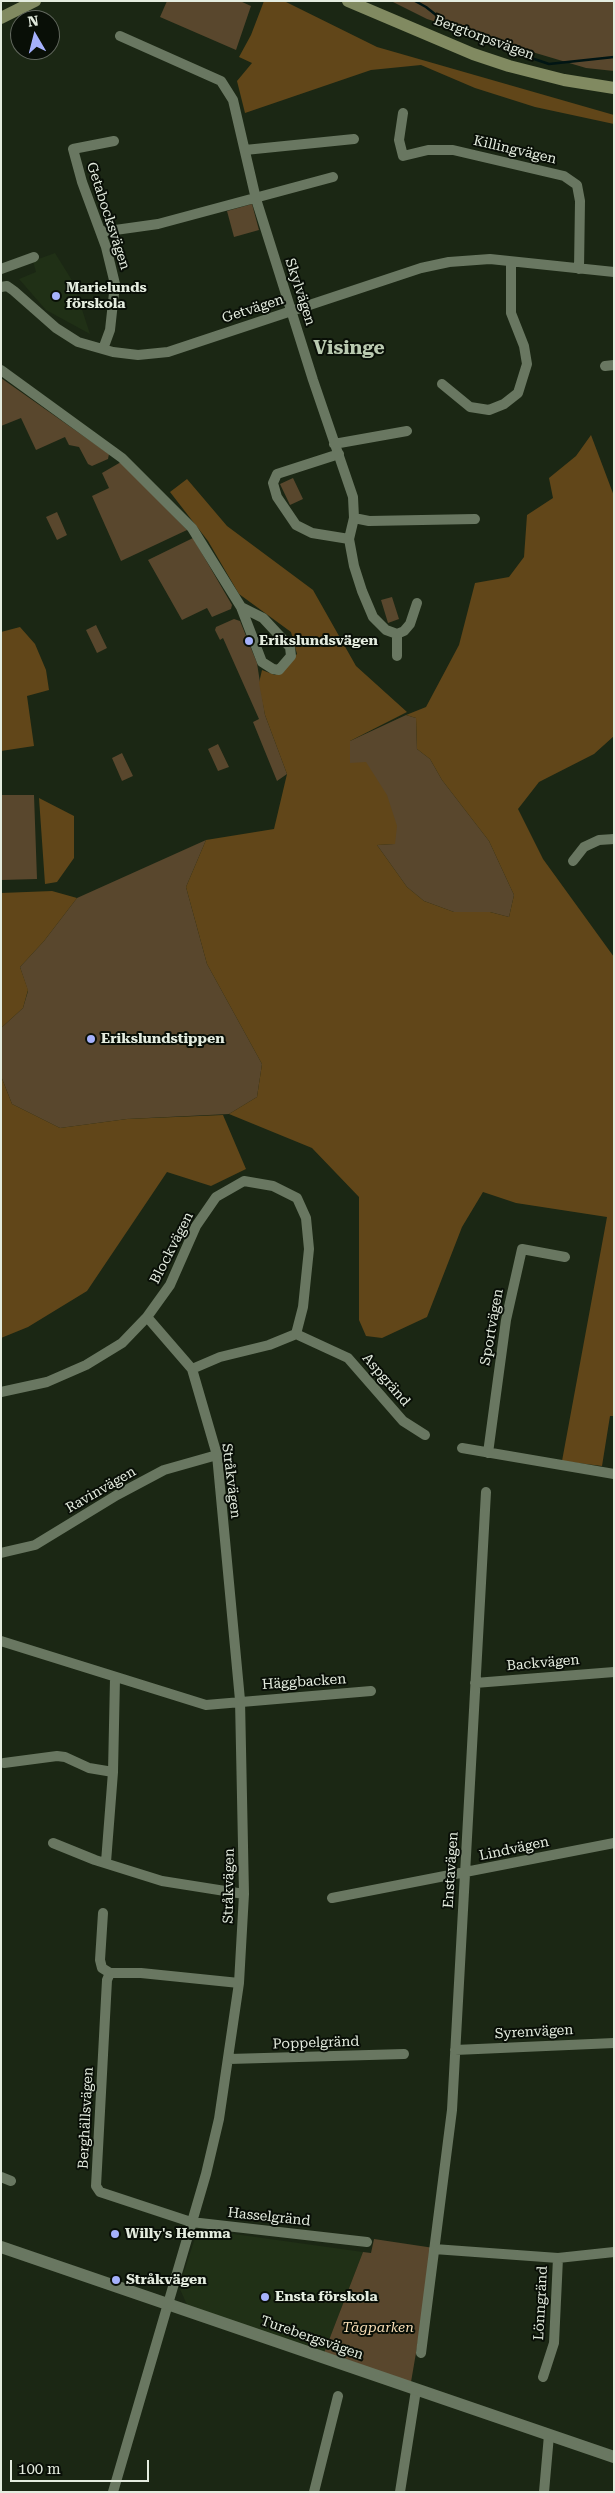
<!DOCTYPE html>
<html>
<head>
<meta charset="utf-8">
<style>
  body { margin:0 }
  #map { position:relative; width:615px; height:2493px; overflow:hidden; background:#1b2714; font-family:"Roboto Serif",serif }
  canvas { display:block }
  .frame { position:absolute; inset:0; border:2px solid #e4ecdf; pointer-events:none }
  .north { position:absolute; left:10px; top:10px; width:50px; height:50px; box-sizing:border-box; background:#090f07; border:1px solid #61675d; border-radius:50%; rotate:352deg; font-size:14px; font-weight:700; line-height:20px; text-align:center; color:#e4ecdf }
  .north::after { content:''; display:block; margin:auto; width:18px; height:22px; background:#a5b1fc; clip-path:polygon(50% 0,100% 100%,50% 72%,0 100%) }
  .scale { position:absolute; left:10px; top:2460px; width:139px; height:22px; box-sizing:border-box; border:2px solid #e4ecdf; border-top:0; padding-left:6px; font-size:15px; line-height:18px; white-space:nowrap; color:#e4ecdf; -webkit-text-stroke:4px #090f07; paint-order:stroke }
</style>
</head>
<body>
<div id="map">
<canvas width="615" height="2493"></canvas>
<div class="frame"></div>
<div class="north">N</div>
<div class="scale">100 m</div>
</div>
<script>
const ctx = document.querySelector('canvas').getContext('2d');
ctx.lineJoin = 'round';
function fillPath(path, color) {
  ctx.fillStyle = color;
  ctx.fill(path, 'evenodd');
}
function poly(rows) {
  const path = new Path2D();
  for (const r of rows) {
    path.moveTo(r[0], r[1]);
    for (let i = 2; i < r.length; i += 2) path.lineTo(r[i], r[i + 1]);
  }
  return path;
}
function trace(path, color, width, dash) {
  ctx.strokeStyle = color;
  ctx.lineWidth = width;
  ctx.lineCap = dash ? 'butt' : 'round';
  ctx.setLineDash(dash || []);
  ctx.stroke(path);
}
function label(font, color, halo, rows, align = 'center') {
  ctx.font = font + ' "Roboto Serif",serif';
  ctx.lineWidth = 4;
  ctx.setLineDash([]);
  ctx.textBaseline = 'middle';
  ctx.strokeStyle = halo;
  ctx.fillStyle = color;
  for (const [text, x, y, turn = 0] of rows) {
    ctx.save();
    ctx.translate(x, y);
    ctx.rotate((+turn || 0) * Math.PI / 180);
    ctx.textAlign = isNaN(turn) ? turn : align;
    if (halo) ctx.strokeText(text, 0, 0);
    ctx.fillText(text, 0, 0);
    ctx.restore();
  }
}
const built = poly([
  [55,253,73,282,90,334,46,310,19,279,36,272,33,261],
  [198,2229,363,2252,324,2353,188,2307,179,2287]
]);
const green = poly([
  [167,1,240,1,251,6,236,50,160,17],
  [391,1,614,1,614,71,586,68,492,40,427,19],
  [252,204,259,230,234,237,227,211],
  [1,378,109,454,108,459,92,466,88,464,79,447,69,445,65,437,36,450,21,418,1,426],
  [121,462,187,530,121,561,92,496,109,488,102,473],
  [293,478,303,499,290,505,280,484],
  [57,512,67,535,57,540,46,517],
  [193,538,232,605,231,609,212,617,207,608,182,620,148,560],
  [392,597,399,619,388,623,381,600],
  [234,619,240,621,257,663,265,715,287,774,277,781,253,722,259,719,223,638,220,640,215,630,216,627],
  [96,625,107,648,97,653,86,630],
  [406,715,416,718,417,749,430,759,442,780,489,841,514,895,509,917,490,912,454,912,424,901,407,887,377,845,394,844,350,763,350,741],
  [218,744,229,767,218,771,208,749],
  [122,753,133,776,122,781,112,758],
  [1,795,34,795,37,879,1,880],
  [206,840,186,887,207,964,262,1064,257,1097,229,1114,127,1119,60,1128,12,1104,1,1076,1,1028,23,1008,28,991,20,967,44,941,77,898],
  [374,2239,434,2248,411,2382,324,2353,363,2252,371,2253]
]);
const forest = poly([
  [264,1,284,1,377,47,614,115,614,124,535,107,475,88,421,65,371,70,245,113,237,81,252,63,239,57,251,35],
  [591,435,614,496,614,736,594,754,539,782,518,809,543,859,614,957,614,1416,610,1416,602,1466,562,1461,607,1217,516,1203,483,1192,462,1227,427,1317,382,1338,366,1336,359,1320,359,1197,312,1148,229,1114,257,1097,262,1064,207,964,186,887,206,840,274,829,287,774,265,715,259,683,262,670,275,675,297,654,291,632,239,594,208,541,170,492,187,479,227,526,313,590,356,666,407,712,350,741,350,763,366,762,387,795,397,826,395,844,377,845,407,887,424,901,454,912,490,912,509,917,514,895,489,841,442,780,430,759,417,749,416,718,406,715,426,707,459,645,475,583,509,577,524,557,527,515,553,498,549,478,576,456],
  [20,627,35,644,46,670,49,690,27,696,34,746,1,751,1,632],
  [39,798,74,816,74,858,57,882,45,884],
  [52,891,77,898,44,941,20,967,28,990,23,1008,1,1028,1,893],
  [1,1076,12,1104,60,1128,127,1119,223,1115,246,1169,211,1186,167,1172,87,1291,28,1327,1,1338]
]);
const stream = poly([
  [415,1,426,7,460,34,549,64,614,57]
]);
const minor = poly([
  [120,36,221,81,233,100,256,199,313,380,353,497,354,518,349,539,354,566,362,591,373,617,386,630,397,634,404,631,410,624,417,603],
  [403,113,399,140,403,156,428,150,453,150,564,176,577,185,580,201,579,269],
  [245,150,354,139],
  [101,232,158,224,333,177],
  [1,269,34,257],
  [1,287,7,286,14,291,56,328,78,342,113,352,138,355,168,352,421,268,449,262,490,259,614,272],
  [103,349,110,330,115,284,106,247,82,182,73,149,114,141],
  [605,366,614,365],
  [1,370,122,458,192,528,241,607,262,662,273,669,279,670,291,656,290,647,263,618,241,607],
  [442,384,470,407,489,410,504,404,518,393,527,364,524,346,511,313,511,262],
  [334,444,407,431],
  [339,454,277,474,273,483,277,497,296,525,312,533,349,539],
  [354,518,369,521,475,519],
  [397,634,397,656],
  [573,861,584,847,599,840,614,839],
  [296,1334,348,1358,403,1421,425,1435],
  [192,1369,220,1357,269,1345,296,1334],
  [1,1392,47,1382,86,1365,122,1343,147,1317,170,1285,196,1226,216,1197,244,1181,273,1186,297,1198,306,1218,309,1249,303,1307,296,1334],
  [462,1448,614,1474],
  [488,1453,506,1320,522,1249,565,1257],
  [1,1553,35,1545,117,1495,164,1470,217,1455],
  [1,1641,206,1705,371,1691],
  [475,1683,614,1672],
  [4,1763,57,1756,65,1757,89,1768,113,1772],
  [53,1843,95,1860,162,1881,244,1894],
  [106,1862,113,1772,115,1678],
  [332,1898,614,1843],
  [103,1913,100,1960,102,1968,110,1973,107,1980,96,2186,100,2192,191,2222,367,2242],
  [110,1973,141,1973,239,1983],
  [455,2050,614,2043],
  [229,2059,404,2054],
  [1,2177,11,2181],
  [434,2249,558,2258,614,2252],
  [421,2353,452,2110,486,1492],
  [543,2377,554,2343,558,2258],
  [113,2492,206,2174,219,2119,239,1983,244,1894,240,1700,217,1455,192,1369,147,1317],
  [314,2492,338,2396],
  [400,2492,416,2390],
  [544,2492,549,2435]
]);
const tertiary = poly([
  [1,2247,614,2457]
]);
const secondary = poly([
  [348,1,473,54,509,66,564,80,614,88],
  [1,18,35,1]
]);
const markers = [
  [56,296,5,"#a5b1fc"],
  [249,641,5,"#a5b1fc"],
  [91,1039,5,"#a5b1fc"],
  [115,2234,5,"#a5b1fc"],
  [116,2280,5,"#a5b1fc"],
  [265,2297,5,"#a5b1fc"]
];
const streetNames = [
  ["Bergtorpsvägen",484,38,20],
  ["Killingvägen",515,150,13],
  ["Getabocksvägen",108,216,72],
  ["Skylvägen",300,292,72],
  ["Getvägen",253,309,-18],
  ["Blockvägen",172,1248,-63],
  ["Sportvägen",492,1327,-80],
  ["Aspgränd",386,1380,49],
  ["Stråkvägen",231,1481,83],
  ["Ravinvägen",101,1490,-30],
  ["Backvägen",543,1663,-5],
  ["Häggbacken",304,1682,-4],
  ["Lindvägen",514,1849,-12],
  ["Enstavägen",451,1870,-86],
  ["Stråkvägen",229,1886,-89],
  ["Syrenvägen",534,2032,-3],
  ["Poppelgränd",316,2043,-2],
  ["Berghällsvägen",86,2118,-87],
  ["Hasselgränd",269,2217,6],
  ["Lönngränd",541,2303,-87],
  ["Turebergsvägen",312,2338,19]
];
const poiNames = [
  ["Marielunds",66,288],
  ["förskola",66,304],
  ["Erikslundsvägen",259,641],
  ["Erikslundstippen",101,1039],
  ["Willy's Hemma",125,2234],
  ["Stråkvägen",126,2280],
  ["Ensta förskola",275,2297]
];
const parkNames = [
  ["Tågparken",378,2328]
];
const districtNames = [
  ["Visinge",349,348]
];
fillPath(built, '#203016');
fillPath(green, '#59472d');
fillPath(forest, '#614619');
trace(stream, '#011514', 2.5);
trace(minor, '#697761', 10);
trace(tertiary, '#697761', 12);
trace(secondary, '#818a61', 12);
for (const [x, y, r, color] of markers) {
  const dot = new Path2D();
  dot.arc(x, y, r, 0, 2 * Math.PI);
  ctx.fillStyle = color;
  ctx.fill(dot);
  trace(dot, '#090f07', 2);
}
label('14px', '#e4ecdf', '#090f07', streetNames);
label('bold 14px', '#e4ecdf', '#090f07', poiNames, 'left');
label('italic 14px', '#f9deb6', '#090f07', parkNames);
label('bold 19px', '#bacab1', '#090f07', districtNames);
</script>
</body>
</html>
